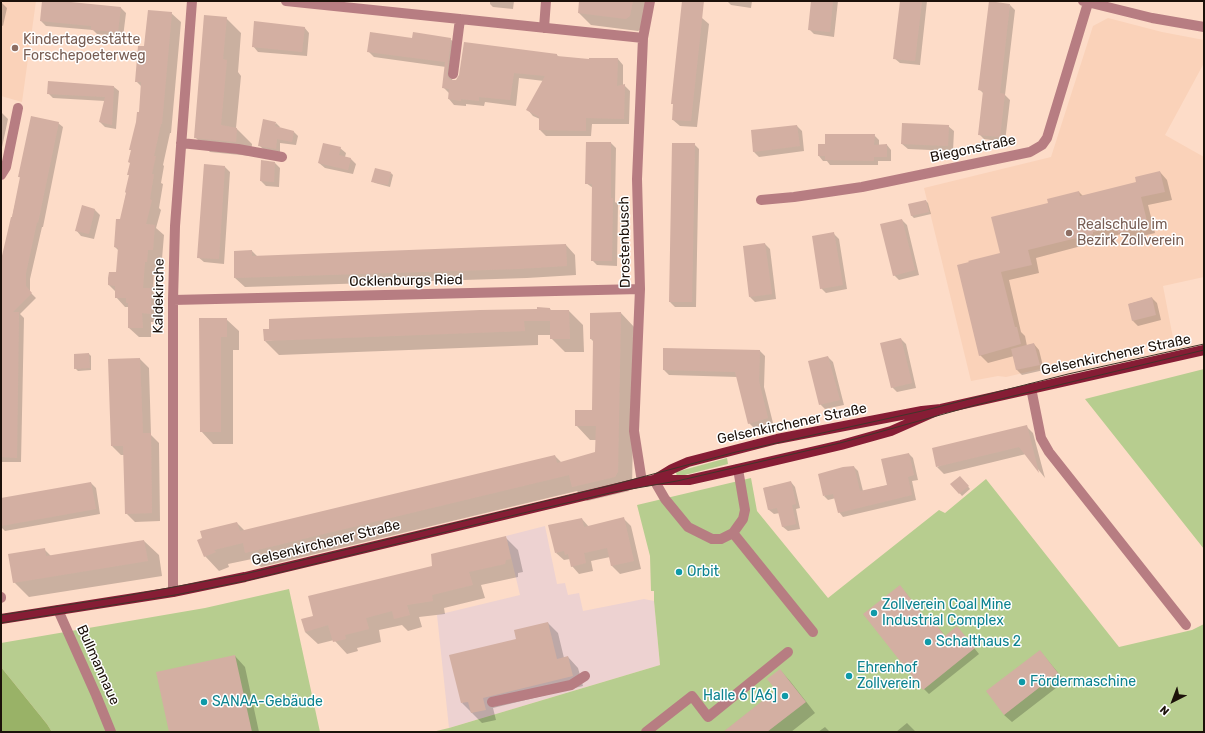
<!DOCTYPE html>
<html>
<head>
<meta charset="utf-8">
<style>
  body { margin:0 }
  #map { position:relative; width:1205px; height:733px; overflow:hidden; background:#fddcc8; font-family:Rubik,sans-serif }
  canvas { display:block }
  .frame { position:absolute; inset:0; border:2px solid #1c110a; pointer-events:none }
  .north { position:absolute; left:1153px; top:681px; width:40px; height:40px; -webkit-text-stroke:3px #fff; paint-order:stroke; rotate:222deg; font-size:11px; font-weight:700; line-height:16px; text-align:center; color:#1c110a }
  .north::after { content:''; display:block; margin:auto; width:14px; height:18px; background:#1c110a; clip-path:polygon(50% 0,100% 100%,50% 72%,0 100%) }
</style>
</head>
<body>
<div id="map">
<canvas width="1205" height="733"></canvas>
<div class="frame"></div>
<div class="north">N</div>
</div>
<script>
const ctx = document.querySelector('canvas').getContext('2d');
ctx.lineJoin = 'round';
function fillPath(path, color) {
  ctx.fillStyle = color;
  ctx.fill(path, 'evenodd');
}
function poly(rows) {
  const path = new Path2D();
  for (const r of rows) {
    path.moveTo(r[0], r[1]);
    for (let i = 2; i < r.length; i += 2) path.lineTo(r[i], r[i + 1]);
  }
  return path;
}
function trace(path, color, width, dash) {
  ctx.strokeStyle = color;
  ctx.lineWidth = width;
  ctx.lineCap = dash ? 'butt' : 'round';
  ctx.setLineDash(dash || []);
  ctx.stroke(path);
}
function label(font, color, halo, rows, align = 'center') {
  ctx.font = font + ' Rubik,sans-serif';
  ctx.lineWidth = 3;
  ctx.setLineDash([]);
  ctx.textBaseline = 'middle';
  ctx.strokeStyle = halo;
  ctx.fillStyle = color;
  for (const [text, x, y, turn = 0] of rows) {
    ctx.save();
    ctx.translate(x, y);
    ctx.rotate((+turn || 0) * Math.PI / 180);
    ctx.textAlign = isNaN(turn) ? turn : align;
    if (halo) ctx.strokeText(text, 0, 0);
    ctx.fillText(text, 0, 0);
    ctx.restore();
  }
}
const commercial = poly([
  [545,526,557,584,565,583,568,595,579,593,583,611,644,599,654,601,660,665,449,728,437,615,520,595,506,536]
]);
const built = poly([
  [1,1,36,1,22,102,1,96],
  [1108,18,1162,32,1204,40,1204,63,1165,135,1204,157,1204,277,1163,286,1173,338,1006,377,998,376,971,381,924,188,1051,157,1093,26]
]);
const green = poly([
  [1204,369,1204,549,1085,399],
  [727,458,728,464,677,477,676,472],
  [751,478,757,511,828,598,939,510,945,513,986,479,1119,647,1192,630,1204,624,1204,732,432,732,449,728,660,665,654,601,654,591,651,591,650,556,637,505],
  [289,589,320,732,52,732,47,724,1,667,1,643,205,608]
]);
const forest = poly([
  [1,667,47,724,52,732,1,732]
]);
const shadow = poly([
  [43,1,121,8,126,13,123,37,97,34,93,30,46,26,41,21],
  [490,1,514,1,513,9,493,7,490,4],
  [580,1,647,1,642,29,638,31,591,25,579,13],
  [727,1,752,1,751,8,731,5],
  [812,1,838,1,834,37,814,34,809,29],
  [901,1,927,1,920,65,900,63,894,58],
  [1,2,7,8,3,26,1,25],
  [1010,5,1015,10,1005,95,1010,100,1005,142,984,139,979,134,984,94,980,90],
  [171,13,181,22,171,133,170,133,163,165,164,166,161,183,163,184,159,208,161,210,156,228,164,235,162,259,157,259,156,271,154,271,153,292,160,299,160,322,151,322,151,337,139,337,129,328,129,307,125,307,116,297,116,292,109,285,117,273,119,251,115,247,130,176,132,151,130,149,140,113,142,87,136,81,145,47],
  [226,18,241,33,238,72,241,76,236,128,252,144,251,156,210,152,195,137],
  [702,18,709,24,697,127,680,126,673,120,674,105,672,103],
  [304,27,309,33,307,56,258,52,253,46],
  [413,39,450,39,456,44,452,81,557,55,559,57,590,60,618,59,623,65,623,86,624,85,630,91,629,124,592,124,591,136,546,136,540,130,540,119,533,116,528,110,544,81,519,78,516,106,485,102,484,106,466,104,466,106,454,105,449,99,449,93,443,87,446,67,374,57,368,51],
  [49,82,114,87,119,91,116,129,105,127,100,122,105,101,53,98,48,93],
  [1,112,8,119,1,152],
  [58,123,63,127,43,227,42,227,30,279,30,292,36,298,20,314,24,318,21,462,1,462,1,266,21,178,19,177],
  [276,123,280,127,279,128,294,132,298,136,296,145,280,143,280,153,264,150,260,146],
  [797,126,802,131,804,151,759,157,754,152,752,131],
  [948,126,954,131,953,151,908,149,902,144],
  [874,135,879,140,879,145,887,145,891,150,891,161,878,161,878,165,830,165,827,161,823,161,819,156],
  [587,143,611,143,616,148,615,202,618,204,617,266,597,265,592,260,593,188,586,183],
  [694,144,699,149,696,307,675,307,670,302],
  [340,148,346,153,345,157,351,159,356,164,353,174,325,168,319,163],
  [275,163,280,168,279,187,266,186,261,181],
  [205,165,225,167,230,172,224,264,204,262,198,257],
  [1160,172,1167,180,1172,200,1148,205,1155,233,1127,240,1121,234,1100,240,1100,241,1036,258,1039,273,1009,280,1021,332,1025,336,1027,346,1034,344,1039,350,1044,370,1022,375,1017,370,1014,356,988,363,980,355,1001,254,1049,204,1079,192,1083,196,1138,183],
  [391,173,393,175,390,187,375,183,372,181],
  [926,201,928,203,931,214,914,218,911,215],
  [83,207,95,210,100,215,94,239,81,236,76,230],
  [902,220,907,225,919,275,899,280,894,275],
  [834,234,839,239,847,289,826,293,821,288],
  [765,244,770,249,776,299,755,302,750,297],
  [566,245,575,255,576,275,527,278,245,287,235,278,252,251,258,257],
  [1152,298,1157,303,1161,320,1138,326,1133,321,1129,304],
  [550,309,552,311,569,311,583,325,584,352,565,352,551,338,551,335,538,335,538,345,279,355,265,341],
  [621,313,635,328,632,487,629,491,587,501,577,491,261,567,252,559,228,564,229,567,219,571,205,556,237,523,245,531,555,456,562,463,596,453,597,440,590,440,576,425,593,411,594,342,591,339],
  [200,319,226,319,239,331,239,350,233,350,233,444,213,444,201,431],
  [901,339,906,344,916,388,897,392,892,387],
  [760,351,765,356,764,387,773,423,754,428,749,423,737,377,669,375,664,370],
  [89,354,91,356,91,370,78,371,75,368],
  [828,357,833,362,844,405,825,409,820,404],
  [140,359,149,368,151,435,159,443,160,521,135,522,126,513,124,455,121,455,112,446,109,360],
  [1026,426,1033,433,1045,478,1026,454,944,474,937,467],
  [909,454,913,458,918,480,912,481,916,500,843,517,839,512,836,498,828,500,824,496,854,467,858,471,863,491,888,485],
  [962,479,970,489,962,496,952,484],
  [791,482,795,487,800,508,796,509,800,529,788,531,783,527,780,513,774,514,769,510,764,488],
  [91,483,96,488,100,514,5,531,1,527,1,499],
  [582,519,589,527,624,519,631,526,641,569,620,574,612,566,610,557,591,561,593,571,579,574,572,566,570,559,564,560,556,553],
  [505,537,518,550,523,572,518,573,518,577,481,585,485,598,444,608,445,614,419,617,422,627,408,631,402,625,379,630,381,642,357,648,358,651,347,654,334,640,318,644,305,632,314,616],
  [144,541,159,555,162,576,29,597,14,582,44,549,51,556],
  [905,592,928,621,931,619,946,637,962,633,979,654,929,694,924,689],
  [548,623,558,633,564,658,568,657,578,668,583,686,493,708,496,720,482,723,462,703,518,639],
  [1040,651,1065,681,1012,722,1004,715],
  [235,656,245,667,259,732,170,732],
  [780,670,790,681,815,713,791,732,724,732,777,690],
  [907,723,916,732,896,732],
  [825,727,830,732,818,732]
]);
const building = poly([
  [42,1,61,1,121,7,118,32,91,30,91,26,40,21],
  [579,1,633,1,630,16,626,19,578,13],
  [682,1,704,1,691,121,672,120,673,104,671,104],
  [811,1,833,1,830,32,808,30],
  [900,1,922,1,915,61,893,59],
  [989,1,1010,4,1000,93,1005,94,1000,137,978,135,983,91,978,90],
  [148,10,172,12,162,124,161,124,154,156,156,156,152,174,154,174,150,199,152,200,146,224,155,225,153,250,148,250,147,262,145,262,143,288,151,288,151,314,142,313,143,328,128,328,128,303,126,303,126,298,115,298,115,286,108,285,108,278,109,272,116,272,118,248,114,247,116,219,120,219,126,193,125,192,129,175,127,175,130,163,128,162,131,150,129,150,136,122,137,112,139,112,141,82,135,82,138,46,144,46],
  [204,15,227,17,223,59,227,60,221,125,237,128,236,142,194,138],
  [254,21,305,27,302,52,252,47],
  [370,32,412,38,413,32,451,38,447,74,449,79,453,80,456,80,459,75,464,42,557,54,557,56,589,59,589,58,618,58,617,86,625,84,624,119,586,118,586,131,539,130,539,117,526,110,545,76,514,73,510,100,479,97,479,101,461,99,461,101,448,99,449,89,442,88,445,62,367,52],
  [48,81,114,86,112,125,99,122,105,97,47,94],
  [31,116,59,122,38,223,37,222,26,273,26,286,32,293,13,312,19,312,17,458,1,457,1,260,11,217,12,217,20,177,18,177],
  [263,119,276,122,275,126,294,131,292,142,277,139,276,149,258,146],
  [902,123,949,125,948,146,901,144],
  [797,125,800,146,753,152,751,130],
  [825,134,875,134,874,145,887,144,887,157,874,157,874,161,825,160,825,156,818,156,818,144,825,144],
  [586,142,611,142,611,198,613,198,612,261,591,261,592,184,585,184],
  [323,143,341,147,339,155,351,158,348,170,318,163],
  [672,143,695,143,692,302,669,302],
  [261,160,275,162,274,182,260,181],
  [204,164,225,166,219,259,197,258],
  [375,168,391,172,388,185,371,182],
  [1160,171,1165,192,1141,197,1148,225,1118,233,1117,226,1093,232,1093,234,1028,250,1032,265,1001,272,1015,327,1017,327,1021,344,979,356,957,265,969,262,968,261,1000,253,991,217,1048,203,1047,199,1079,191,1080,196,1136,182,1135,177],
  [926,200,929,212,911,216,908,204],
  [82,205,95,209,89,234,75,231],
  [902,219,915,270,893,276,880,224],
  [834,232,843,285,820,289,812,236],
  [765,243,772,294,749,297,743,246],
  [566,244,567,266,517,269,234,278,234,251,252,250,252,256],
  [1152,297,1156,315,1132,321,1128,304],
  [537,307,550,308,550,310,569,310,570,339,550,339,550,321,524,321,525,331,264,341,263,329,269,329,269,319,480,310,537,309],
  [621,312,618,472,615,477,572,487,569,475,245,553,243,543,214,550,216,552,204,557,197,540,202,538,200,531,237,522,240,531,555,455,557,463,595,452,596,426,575,426,575,410,592,410,593,339,590,339,590,313],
  [199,318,227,318,227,337,221,337,221,432,200,432],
  [901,338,912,383,891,388,880,343],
  [1034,343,1040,365,1016,370,1011,349],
  [663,348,760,350,759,381,768,418,748,424,735,372,663,370],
  [89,353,90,368,74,369,74,354],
  [828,356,840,400,819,405,808,361],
  [140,358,143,433,151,433,152,513,125,514,123,446,111,446,108,359],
  [1027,425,1039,473,1019,447,936,467,932,448],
  [909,453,914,475,908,477,912,495,838,513,833,494,823,496,818,474,843,467,854,466,860,491,887,485,881,459],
  [960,476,969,486,959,494,950,484],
  [791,481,796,504,792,505,796,524,782,527,777,508,768,510,763,488],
  [91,482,96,509,1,526,1,498],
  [624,517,634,561,611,566,607,548,584,553,586,563,571,567,568,554,565,555,564,551,555,553,548,525,582,518,584,527],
  [506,536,511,559,506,560,505,564,469,572,473,585,432,595,433,601,407,605,410,615,394,619,392,611,366,618,369,629,345,635,346,639,333,642,328,625,305,632,301,619,313,616,308,596,432,566,431,554],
  [144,540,148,561,13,583,8,554,45,548,46,556],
  [900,585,928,621,931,618,945,636,957,626,975,648,923,690,863,614],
  [548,622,557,659,568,656,573,676,483,698,486,710,471,713,468,702,461,703,449,655,516,639,514,630],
  [1040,650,1058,673,1004,715,986,691],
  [235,655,252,732,169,732,156,672],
  [780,669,806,702,767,732,723,732,776,690,767,679]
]);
const minor = poly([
  [286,1,643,38],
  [1083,1,1152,18,1204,27],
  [544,28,546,1],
  [453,74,460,19],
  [181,143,238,149,282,157],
  [1,175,6,167,18,108],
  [761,200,794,197,862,187,1030,152,1042,145,1047,138,1088,3],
  [173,300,640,289],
  [1031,388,1041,438,1049,452,1186,625],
  [654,480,665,499,688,527,712,539,721,539,733,533,743,519,745,510,738,469],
  [642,482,634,431,640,289,637,179,643,38,650,1],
  [733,533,813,632],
  [173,592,173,300,175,226,192,1],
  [1,597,1,598],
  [58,610,96,695,111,732],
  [492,702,571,685,585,676],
  [646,732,692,696,708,717,788,652]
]);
const major = poly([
  [654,480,672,469,688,462,777,439,922,411,941,409,1204,350],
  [1,619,173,592,245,577,642,482,654,480,689,480,738,469,841,445,891,431,941,409]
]);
const tram = poly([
  [1,615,119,597,245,574,612,485,736,452,922,411,1068,374,1204,344],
  [1,623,175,595,245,581,519,514,614,492,677,481,840,443,976,405,1204,350]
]);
const markers = [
  [15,48,4,"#8d6e63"],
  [1069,233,4,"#8d6e63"],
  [679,572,4,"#0f9aa8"],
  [874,613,4,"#0f9aa8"],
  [928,642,4,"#0f9aa8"],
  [849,676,4,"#0f9aa8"],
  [1022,682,4,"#0f9aa8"],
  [785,696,4,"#0f9aa8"],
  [204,702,4,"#0f9aa8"]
];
const educationNames = [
  ["Kindertagesstätte",23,40],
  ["Forschepoeterweg",23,56],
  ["Realschule im",1077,225],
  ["Bezirk Zollverein",1077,241]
];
const streetNames = [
  ["Biegonstraße",973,149,-12],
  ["Drostenbusch",625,242,-91],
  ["Ocklenburgs Ried",406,281,-1],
  ["Kaldekirche",159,296,-89],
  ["Gelsenkirchener Straße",1116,355,-12],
  ["Gelsenkirchener Straße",792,424,-12],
  ["Gelsenkirchener Straße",326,543,-14],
  ["Bullmannaue",98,665,66]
];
const cultureNames = [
  ["Orbit",687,572],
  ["Zollverein Coal Mine",882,605],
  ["Industrial Complex",882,621],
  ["Schalthaus 2",936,642],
  ["Ehrenhof",857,668],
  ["Zollverein",857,684],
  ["Fördermaschine",1030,682],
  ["Halle 6 [A6]",777,696,"right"],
  ["SANAA-Gebäude",212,702]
];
fillPath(commercial, '#edd2d1');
fillPath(built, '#fad2b9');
fillPath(green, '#b7cd8f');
fillPath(forest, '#99b267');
fillPath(shadow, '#0003');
fillPath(building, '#d3afa2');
trace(minor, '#b77d82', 10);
trace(major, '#861d35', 10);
trace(tram, '#43352b', 1);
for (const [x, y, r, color] of markers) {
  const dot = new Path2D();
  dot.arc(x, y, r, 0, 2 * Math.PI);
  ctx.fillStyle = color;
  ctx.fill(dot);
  trace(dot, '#fff', 1.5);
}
label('14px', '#785e54', '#fff', educationNames, 'left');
label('14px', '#1c110a', '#fff', streetNames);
label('14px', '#0d838f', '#fff', cultureNames, 'left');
</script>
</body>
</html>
